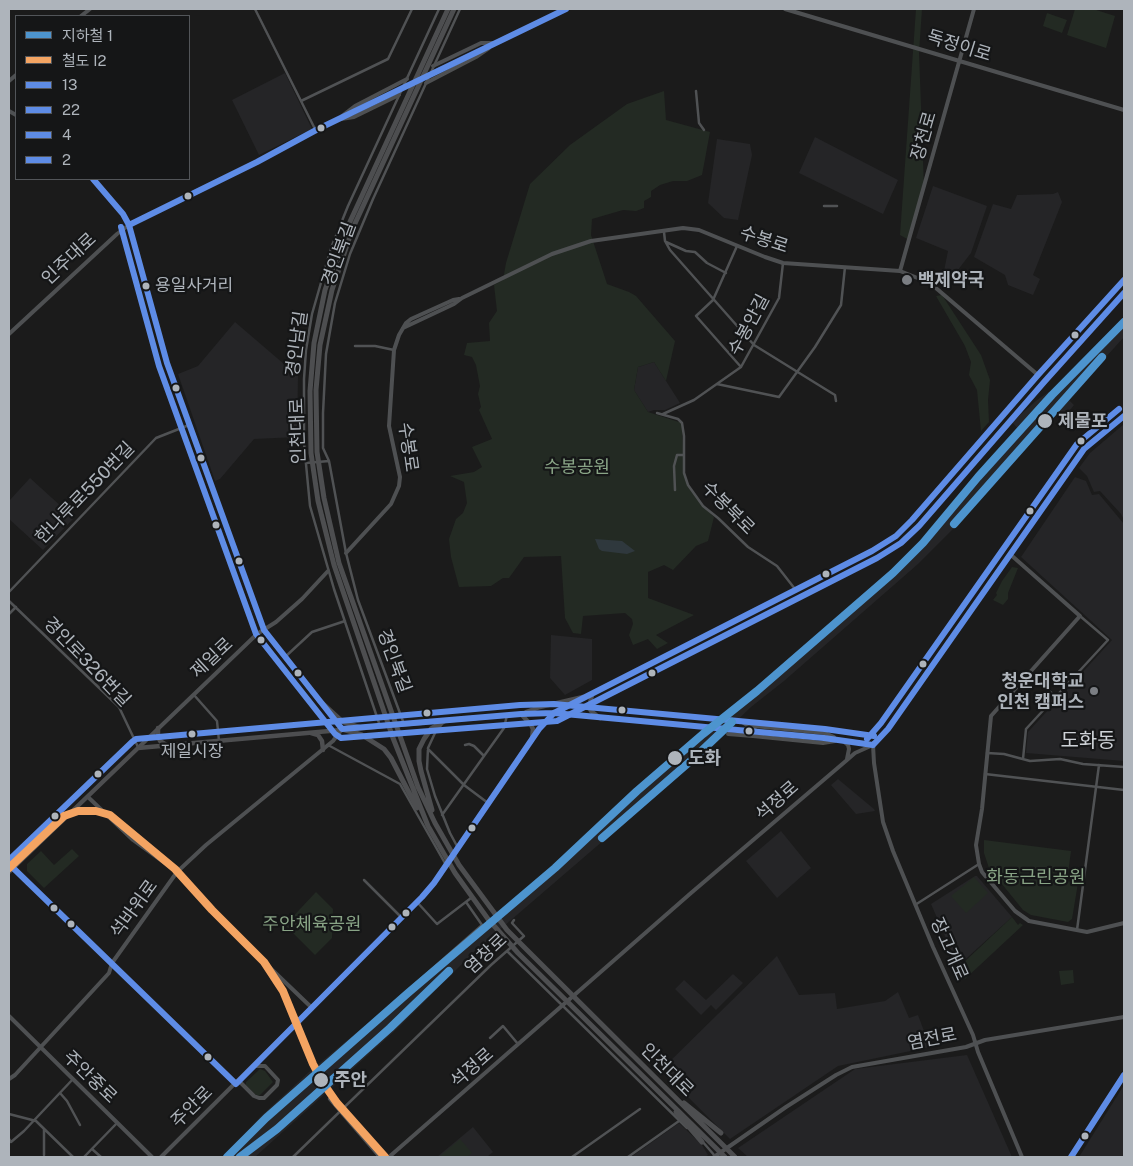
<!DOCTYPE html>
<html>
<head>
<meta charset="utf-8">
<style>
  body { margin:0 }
  #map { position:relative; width:1133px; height:1166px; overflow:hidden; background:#1b1b1b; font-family:"Public Sans","Noto Sans KR",sans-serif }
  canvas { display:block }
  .frame { position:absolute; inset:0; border:10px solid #aeb4bb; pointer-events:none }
  .legend { position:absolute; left:15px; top:15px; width:175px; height:165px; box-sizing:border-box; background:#151617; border:1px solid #525559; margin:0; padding:6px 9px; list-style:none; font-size:15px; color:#aeb4bb }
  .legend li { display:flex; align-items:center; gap:10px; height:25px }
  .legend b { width:25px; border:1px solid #525559 }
</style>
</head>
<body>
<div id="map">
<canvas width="1133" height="1166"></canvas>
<div class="frame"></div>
<ul class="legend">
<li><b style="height:6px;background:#4d94ce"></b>지하철 1</li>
<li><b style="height:6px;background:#f4a462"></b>철도 I2</li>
<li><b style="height:6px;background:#5e8ce6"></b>13</li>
<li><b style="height:6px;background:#5e8ce6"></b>22</li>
<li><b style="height:6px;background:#5e8ce6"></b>4</li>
<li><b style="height:6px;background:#5e8ce6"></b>2</li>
</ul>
</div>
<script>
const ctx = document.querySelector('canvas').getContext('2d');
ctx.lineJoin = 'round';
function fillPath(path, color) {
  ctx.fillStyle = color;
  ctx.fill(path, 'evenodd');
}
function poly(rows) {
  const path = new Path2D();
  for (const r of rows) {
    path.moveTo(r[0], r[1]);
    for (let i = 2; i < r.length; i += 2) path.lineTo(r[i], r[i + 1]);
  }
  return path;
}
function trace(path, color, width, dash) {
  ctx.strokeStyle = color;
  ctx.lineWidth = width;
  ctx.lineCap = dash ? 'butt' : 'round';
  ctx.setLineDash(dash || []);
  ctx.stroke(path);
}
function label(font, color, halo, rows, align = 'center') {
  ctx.font = font + ' "Public Sans","Noto Sans KR",sans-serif';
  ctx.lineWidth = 4.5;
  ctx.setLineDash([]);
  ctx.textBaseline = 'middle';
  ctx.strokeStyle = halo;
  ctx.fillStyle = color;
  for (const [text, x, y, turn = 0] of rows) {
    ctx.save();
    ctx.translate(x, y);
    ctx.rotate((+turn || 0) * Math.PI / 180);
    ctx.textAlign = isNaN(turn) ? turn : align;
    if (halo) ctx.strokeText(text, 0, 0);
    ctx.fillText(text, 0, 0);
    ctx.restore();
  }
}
const built = poly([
  [285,73,312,129,259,155,232,100],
  [815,137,898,180,883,214,799,173],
  [717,139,750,144,752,155,738,220,724,218,708,203],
  [933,186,987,206,971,253,954,275,944,271,948,251,916,238],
  [1058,192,1062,202,1033,275,1040,279,1033,295,1008,285,1005,275,974,257,993,204,1011,209,1017,195,1053,194],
  [1124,317,1124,337,1068,399,1074,405,1066,415,1060,411,955,527,918,564,784,681,751,707,713,744,661,791,475,951,398,1028,255,1157,223,1157,233,1149,260,1117,309,1072,474,935,584,838,624,800,802,649,910,553,1018,429,1012,422,1037,400,1059,385],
  [235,322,298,376,297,437,254,439,220,479,215,481,178,374,198,366],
  [654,362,680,403,665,410,654,410,648,412,634,390,638,367],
  [1124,424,1124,520,1121,514,1100,491,1094,492,1087,476,1079,468,1090,453],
  [1075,477,1086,481,1092,495,1099,494,1124,524,1124,761,1026,753,1028,732,1112,640,1021,557],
  [30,478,74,518,43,550,9,519,9,501],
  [551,635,592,639,592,680,565,695,550,678],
  [838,779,874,809,875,811,856,814,831,785],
  [781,831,811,868,777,898,746,861],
  [975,876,977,876,1012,917,958,966,931,904],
  [777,956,799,995,835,993,837,1009,885,1001,898,992,909,1018,918,1015,930,1047,838,1066,730,1139,661,1070],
  [733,974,743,983,716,1010,711,1005,701,1015,675,989,684,980,706,1000],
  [967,1055,1012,1157,748,1157,738,1148,855,1069],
  [1124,1085,1124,1157,1079,1157],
  [679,1123,702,1145,708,1155,705,1157,631,1157],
  [473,1127,493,1152,487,1157,437,1157]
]);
const green = poly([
  [916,9,922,9,919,53,924,187,909,240,900,235],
  [1075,9,1093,9,1115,16,1106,48,1067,35],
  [1047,13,1067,20,1062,33,1043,26],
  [664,91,666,120,710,132,702,175,687,181,673,181,660,185,651,191,651,197,644,201,644,208,636,211,623,210,592,219,591,235,607,284,629,292,636,296,675,341,666,381,654,362,638,367,634,390,648,412,682,423,684,473,688,485,703,506,714,517,708,541,696,546,673,570,664,565,648,572,648,598,694,615,656,635,668,643,657,649,648,639,633,645,629,635,633,624,632,619,625,613,583,616,581,634,573,633,565,618,561,556,524,557,509,578,503,578,491,586,459,587,451,557,449,539,456,519,463,513,467,503,464,482,450,476,474,472,482,467,472,447,492,439,479,410,481,407,478,394,480,386,476,365,472,357,464,355,467,343,490,341,489,323,497,311,494,285,503,280,506,263,530,184,570,145,627,104],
  [942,295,981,355,990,380,988,400,989,422,981,431,977,390,969,375,971,362,965,346,936,296],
  [1012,567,1018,568,1008,593,1008,599,1003,605,993,600,997,595,996,593,1002,581],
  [984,840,1071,851,1067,881,1078,883,1072,919,1068,922,1031,915,1023,910,989,868,984,853],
  [72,849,79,856,44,888,27,871,27,864,41,851,54,865],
  [974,877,988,893,966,913,951,896],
  [316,892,333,909,332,938,315,955,285,925],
  [1012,917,1018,925,1020,923,1023,925,965,979,960,966],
  [1073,970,1074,983,1061,985,1059,971],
  [260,1069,265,1071,273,1082,259,1096,255,1094,246,1085,246,1082],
  [460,1139,472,1153,467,1157,439,1157]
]);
const water = poly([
  [595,539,622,541,635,551,627,554,602,551,599,549]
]);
const secondaryTunnel = poly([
  [396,91,432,73]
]);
const street = poly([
  [255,9,316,131],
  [696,91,699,123,704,130],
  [301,101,388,59,412,9],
  [824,206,837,206],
  [664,232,665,241,670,250,754,345,830,392,835,395,836,401],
  [666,242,686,251,695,252,707,263,726,273],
  [737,246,713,300,696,316,741,367],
  [355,346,375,346,394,350],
  [717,384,779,397,815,347,841,305,845,267],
  [657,413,678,419,682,423,684,436,684,473,688,485,703,506,718,518,748,547,777,566,795,589],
  [663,414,694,400,741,367,779,298,783,263],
  [306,463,329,461],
  [675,490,674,466,677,455,683,455],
  [9,592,156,438,189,425],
  [9,601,119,707,138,747],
  [9,614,16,607],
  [285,657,312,632,345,621],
  [1029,673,1056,697],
  [194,695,217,721,219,741],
  [404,724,358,600,346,553,329,461,323,448,323,413,326,354,335,303,350,254,373,199,460,9],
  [442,724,435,733,428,748,427,769,435,796,450,833,458,848],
  [380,726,334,589,310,506,304,443,304,379,306,350,312,314,331,248,348,206,439,9],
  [328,745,400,784,446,865],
  [428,749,464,785,488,803],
  [987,753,1004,754,1030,761,1060,759,1083,764,1124,767],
  [484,756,504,728,507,715],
  [1023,759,1026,729,1108,640,1080,616],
  [985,774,1124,790],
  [442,815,484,756,474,746,469,744,465,745],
  [364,880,401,917],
  [417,902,437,924,471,898],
  [915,905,979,864],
  [1077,930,1099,765],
  [507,951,687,1128],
  [415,984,482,925,466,902],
  [490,1038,503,1026,518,1044],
  [60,1093,67,1101,80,1125],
  [329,1099,379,1157],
  [9,1114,36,1121,73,1157],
  [9,1139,11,1142,24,1131,73,1079],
  [702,1141,715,1156],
  [92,1149,101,1157],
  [44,1155,44,1129],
  [84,1157,117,1123],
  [293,1157,491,965,524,936,512,923,514,920],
  [572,1157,640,1109],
  [628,1157,679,1121]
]);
const secondary = poly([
  [785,9,1124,110],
  [81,16,90,9],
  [433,66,481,43,495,43],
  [432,73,566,9],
  [9,81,16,75],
  [426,83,476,57,489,48],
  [9,111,16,115],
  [342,116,355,106,407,79],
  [341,119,354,117,399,95],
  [93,179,123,214,129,225,167,363,264,630,320,702],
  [900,271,974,9],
  [403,328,454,304,462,298,552,254,591,241,683,228,699,230,765,257,783,263,900,271,930,283,1038,375],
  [9,334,117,234,129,225,257,162,318,129,396,91],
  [346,553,391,504,399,486,400,477,389,426,394,350,399,335,406,323,411,319,453,300,459,299],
  [1011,555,1080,616,991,716,982,809,976,845,979,864,982,872,1015,911,1029,921,1087,932,1124,923],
  [741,721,747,725,755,726],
  [728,734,753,736],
  [834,737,825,733,755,726,753,736,823,743,835,741],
  [843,741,848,745,849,749,847,759],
  [873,745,874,763,883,822,893,851,933,947,973,1035,978,1052,1022,1157],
  [138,748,257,634,276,622,302,599,328,571],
  [88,797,133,840,177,872,217,917,311,1007],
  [9,864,236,1084],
  [9,1016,152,1157],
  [9,1079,15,1075,109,973,112,963,177,872,206,845,333,741,342,729,325,707],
  [239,1081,254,1096,259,1098,264,1098,277,1085,278,1080,265,1066,253,1066],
  [161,1157,422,897,434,883,539,729,554,713,824,738,873,745],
  [389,1157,691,893,847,760,855,753,873,745,888,729,1084,449,1091,442,1124,416],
  [714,1157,786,1107,836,1075,852,1067,966,1047,985,1040,1124,1017]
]);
const primary = poly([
  [592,695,589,707,591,711,600,718],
  [319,700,343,722,359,727],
  [526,712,540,707,583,697],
  [521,714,531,725,533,729,532,739],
  [158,728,158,736,160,741,168,746],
  [311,733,318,735,322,741,323,750],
  [9,872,138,748,521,714,554,713,872,551,896,536,912,520,1038,375,1124,280],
  [1071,1157,1124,1075]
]);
const highway = poly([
  [448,9,348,226,325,290,314,343,310,391,311,453,318,501,334,565,393,738,428,826,455,873,488,919,518,953,725,1157],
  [454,9,352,230,332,290,320,345,316,390,317,452,324,498,339,563,418,787,435,823,459,865,507,930,524,947,735,1157],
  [342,729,362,735,384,749,391,758,417,808],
  [432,810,421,771,419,761,419,749,424,739,431,729,444,721],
  [684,1103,721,1133],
  [676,1112,702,1142]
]);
const bus1 = poly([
  [93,179,123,214,129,225,257,162,318,129,566,9],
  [554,713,824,738,873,745],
  [873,745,888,729,1084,449,1124,416],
  [9,864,236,1084],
  [236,1084,422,897,434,883,539,729,554,713],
  [1071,1157,1124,1075]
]);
const bus2 = poly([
  [129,225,167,363,264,630,342,729,521,714,554,713,872,551,896,536,912,520,1038,375,1124,280]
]);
const bus3 = poly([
  [121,227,159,366,256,634,335,734,341,738,557,721,877,558,901,543,919,526,1045,381,1124,293]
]);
const bus4 = poly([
  [867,739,881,723,1077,444,1119,409],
  [9,860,132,742,136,739,520,705,554,704,825,729,874,736]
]);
const rail1 = poly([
  [9,868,64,816,78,811,96,811,110,815,175,869,212,910,264,962,283,991,313,1064,323,1083,337,1103,385,1157]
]);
const metro1 = poly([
  [954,524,1102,357],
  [602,838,694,758,732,722],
  [227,1157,266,1118,408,993,555,868,637,791,703,734,757,691,893,573,923,543,978,477,1052,395,1124,322],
  [240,1157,277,1129,390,1028,449,971]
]);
const markers = [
  [321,128,4.5,"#aeb4bb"],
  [188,196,4.5,"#aeb4bb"],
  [907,280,6,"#7b7e83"],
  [146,286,4.5,"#aeb4bb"],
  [1075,335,4.5,"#aeb4bb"],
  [176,388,4.5,"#aeb4bb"],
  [1045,421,8,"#aeb4bb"],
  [1081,441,4.5,"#aeb4bb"],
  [201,458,4.5,"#aeb4bb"],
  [1030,511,4.5,"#aeb4bb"],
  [216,525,4.5,"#aeb4bb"],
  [239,561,4.5,"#aeb4bb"],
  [826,574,4.5,"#aeb4bb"],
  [261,640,4.5,"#aeb4bb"],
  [923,664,4.5,"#aeb4bb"],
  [298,673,4.5,"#aeb4bb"],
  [652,673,4.5,"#aeb4bb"],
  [1094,691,5,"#7b7e83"],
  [622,710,4.5,"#aeb4bb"],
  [427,713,4.5,"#aeb4bb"],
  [749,731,4.5,"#aeb4bb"],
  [192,734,4.5,"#aeb4bb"],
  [675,758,8,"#aeb4bb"],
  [98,774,4.5,"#aeb4bb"],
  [55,816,4.5,"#aeb4bb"],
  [472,828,4.5,"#aeb4bb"],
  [54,908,4.5,"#aeb4bb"],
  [406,913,4.5,"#aeb4bb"],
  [71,924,4.5,"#aeb4bb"],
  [392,927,4.5,"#aeb4bb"],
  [208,1057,4.5,"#aeb4bb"],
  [321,1080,8,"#aeb4bb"],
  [1085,1136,4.5,"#aeb4bb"]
];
const busNames = [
  ["용일사거리",155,286],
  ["제일시장",192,752,"center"]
];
const streetNames = [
  ["독정이로",959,46,17],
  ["장천로",924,136,-74],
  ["수봉로",764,240,18],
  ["경인북길",339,254,-70],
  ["인주대로",69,259,-43],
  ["수봉안길",749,325,-62],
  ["경인남길",297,344,-82],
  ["인천대로",298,431,-92],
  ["수봉로",408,447,82],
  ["한나루로550번길",85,493,-46],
  ["수봉북로",728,508,45],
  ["제일로",212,658,-43],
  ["경인북길",394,661,70],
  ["경인로326번길",87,662,46],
  ["석정로",777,801,-41],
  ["석바위로",134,909,-54],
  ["장고개로",949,949,66],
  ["염창로",486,954,-43],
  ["염전로",932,1039,-11],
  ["석정로",472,1068,-41],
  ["인천대로",667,1070,45],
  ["주안중로",90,1077,44],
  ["주안로",192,1107,-45]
];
const poiNames = [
  ["백제약국",918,280],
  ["청운대학교",1084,681,"right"],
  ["인천 캠퍼스",1084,702,"right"]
];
const stopNames = [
  ["제물포",1058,421],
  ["도화",688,758],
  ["주안",334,1080]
];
const parkNames = [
  ["수봉공원",577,467],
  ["화동근린공원",1036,877],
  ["주안체육공원",312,924]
];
const quarterNames = [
  ["도화동",1088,741]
];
fillPath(built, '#252527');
fillPath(green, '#232a23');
fillPath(water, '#2f383d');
trace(secondaryTunnel, '#383a3b', 4, [4, 2]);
trace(street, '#505254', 2.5);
trace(secondary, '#4e5052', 4);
trace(primary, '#4d4e50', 4.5);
trace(highway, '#4d4e50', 5);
trace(bus1, '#5e8ce6', 6);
trace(bus2, '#5e8ce6', 6);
trace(bus3, '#5e8ce6', 6);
trace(bus4, '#5e8ce6', 6);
trace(rail1, '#f4a462', 8);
trace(metro1, '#4d94ce', 8);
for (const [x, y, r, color] of markers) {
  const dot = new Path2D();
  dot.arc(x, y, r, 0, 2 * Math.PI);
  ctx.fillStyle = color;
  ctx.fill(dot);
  trace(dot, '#151617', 2);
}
label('17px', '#aeb4bb', '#151617', busNames, 'left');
label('18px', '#aeb4bb', '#151617', streetNames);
label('bold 18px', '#aeb4bb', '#151617', poiNames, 'left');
label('bold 18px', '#aeb4bb', '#151617', stopNames, 'left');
label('18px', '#89a486', '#151617', parkNames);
label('20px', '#ced2d7', '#151617', quarterNames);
</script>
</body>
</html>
